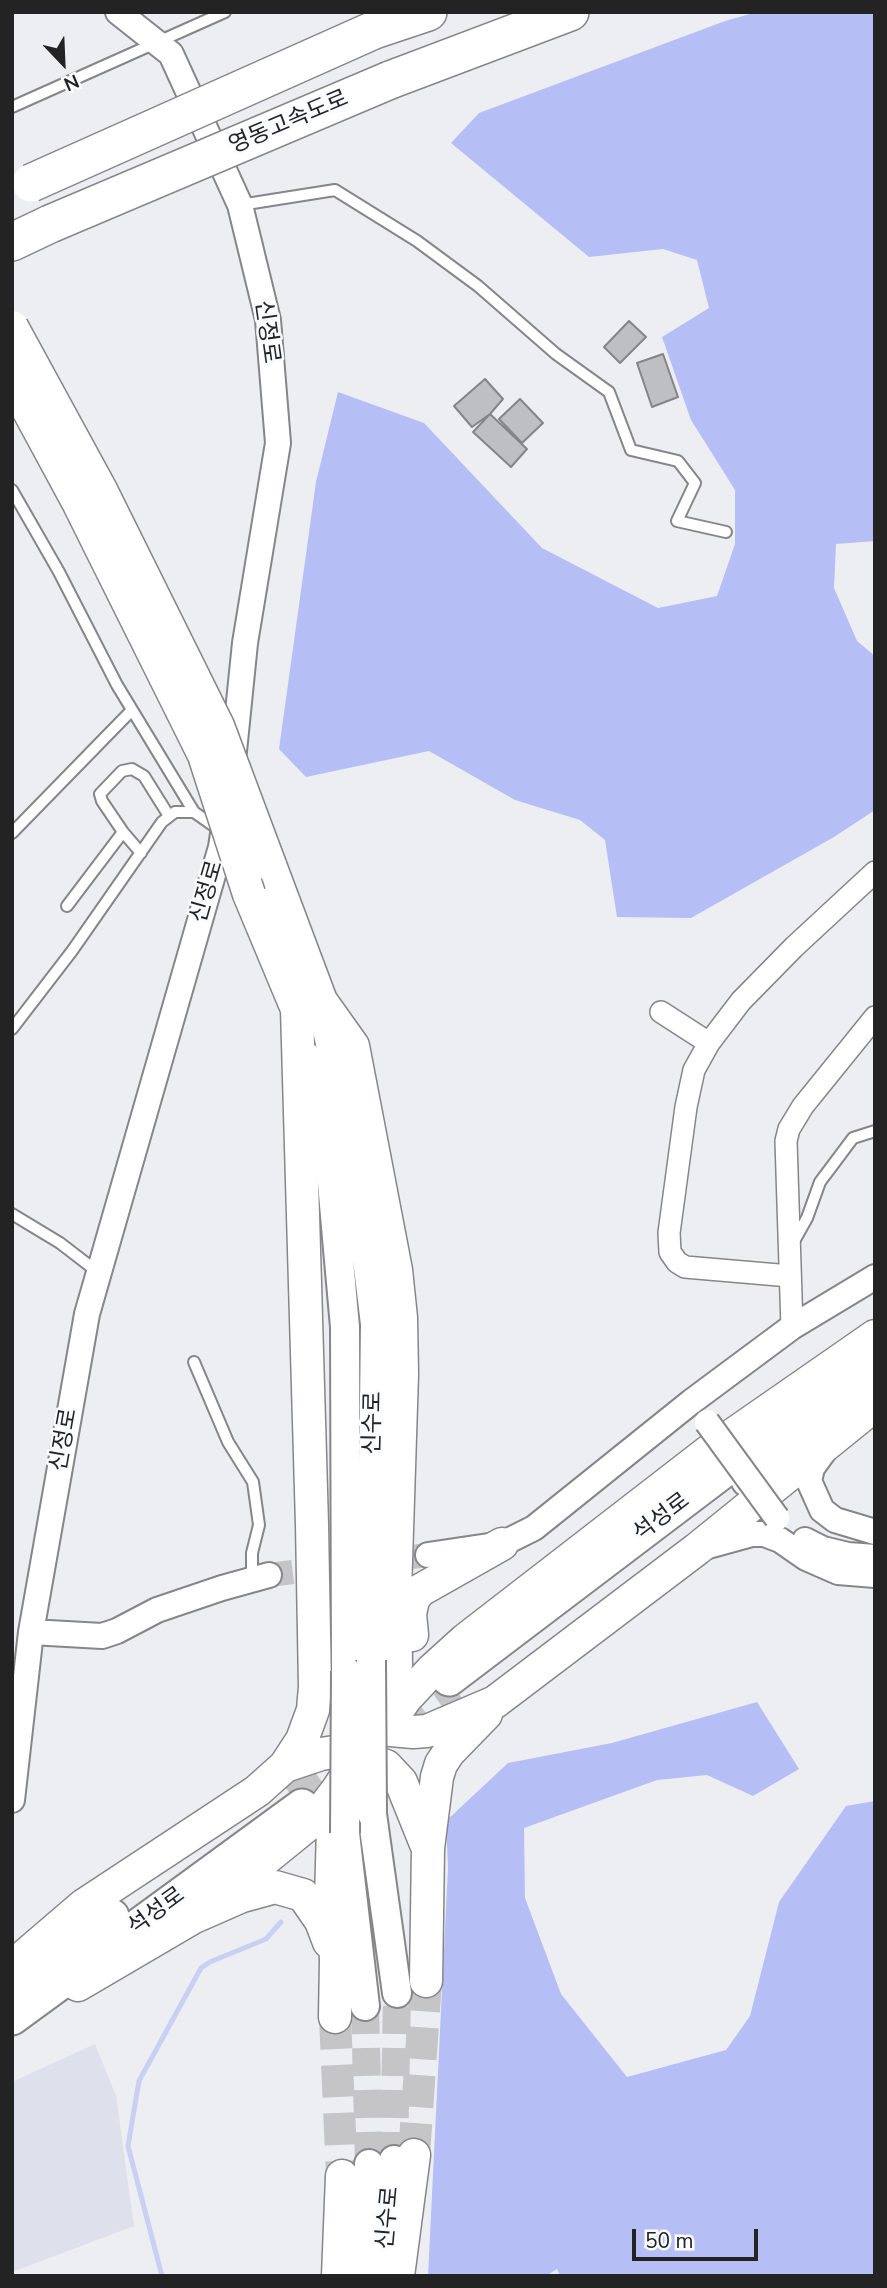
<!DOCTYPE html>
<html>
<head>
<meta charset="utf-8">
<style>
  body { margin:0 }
  #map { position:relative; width:887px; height:2288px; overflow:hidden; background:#edeef1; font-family:"Nunito Sans",sans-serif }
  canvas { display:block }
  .frame { position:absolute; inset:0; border:14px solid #232324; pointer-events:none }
  .north { position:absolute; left:28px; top:28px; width:70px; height:70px; -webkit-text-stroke:5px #fafbfe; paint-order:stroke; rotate:157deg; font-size:19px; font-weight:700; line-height:28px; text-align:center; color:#232324 }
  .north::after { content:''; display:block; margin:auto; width:24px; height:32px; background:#232324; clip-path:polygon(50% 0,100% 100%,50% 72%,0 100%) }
  .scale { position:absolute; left:632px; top:2229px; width:126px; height:32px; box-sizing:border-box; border:4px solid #232324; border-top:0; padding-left:9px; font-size:21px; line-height:24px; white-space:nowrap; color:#232324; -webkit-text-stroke:5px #fafbfe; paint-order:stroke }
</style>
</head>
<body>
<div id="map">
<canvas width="887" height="2288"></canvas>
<div class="frame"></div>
<div class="north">N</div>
<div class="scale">50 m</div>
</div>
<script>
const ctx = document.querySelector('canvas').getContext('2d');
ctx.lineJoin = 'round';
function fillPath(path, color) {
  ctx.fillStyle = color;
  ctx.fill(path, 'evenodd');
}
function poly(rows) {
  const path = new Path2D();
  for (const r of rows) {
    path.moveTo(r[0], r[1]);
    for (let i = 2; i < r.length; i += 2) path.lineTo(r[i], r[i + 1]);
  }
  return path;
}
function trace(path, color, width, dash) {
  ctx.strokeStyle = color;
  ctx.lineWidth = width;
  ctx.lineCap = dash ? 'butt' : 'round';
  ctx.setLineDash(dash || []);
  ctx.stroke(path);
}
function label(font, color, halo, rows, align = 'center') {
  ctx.font = font + ' "Nunito Sans","Noto Sans KR",sans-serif';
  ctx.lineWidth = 5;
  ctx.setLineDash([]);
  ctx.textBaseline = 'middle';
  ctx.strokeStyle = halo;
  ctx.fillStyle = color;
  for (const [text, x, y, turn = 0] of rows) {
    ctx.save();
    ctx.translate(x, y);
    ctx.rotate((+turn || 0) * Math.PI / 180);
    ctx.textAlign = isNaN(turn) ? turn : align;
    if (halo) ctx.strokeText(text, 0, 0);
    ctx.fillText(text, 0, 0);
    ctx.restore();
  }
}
const built = poly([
  [95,2044,116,2096,134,2226,12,2272,12,2082]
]);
const green = poly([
  [757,12,875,12,875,541,836,544,834,588,857,641,875,656,875,810,834,837,691,918,617,917,605,840,580,820,515,800,429,751,306,777,279,749,316,482,338,392,424,423,542,548,658,608,717,596,735,544,735,490,691,420,662,337,709,308,697,260,663,249,589,257,451,143,479,113,725,21],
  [757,1702,799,1769,753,1796,707,1775,657,1780,524,1828,525,1898,561,1994,627,2077,726,2050,750,2016,779,1902,846,1806,875,1801,875,2276,560,2276,557,2269,546,2276,428,2276,448,1868,446,1821,508,1763,612,1743]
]);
const stream = poly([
  [162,2276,128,2146,139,2081,201,1968,210,1962,266,1939,281,1922]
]);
const building = poly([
  [629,321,646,337,620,363,604,347,629,321],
  [663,354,678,397,652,407,637,363,663,354],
  [485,379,503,399,490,414,472,427,454,406,485,379],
  [520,399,543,423,522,443,499,419,520,399],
  [490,414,527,449,511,467,473,432,490,414]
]);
const tertiaryTunnel = poly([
  [269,1575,428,1555]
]);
const secondaryTunnel = poly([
  [365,2006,369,2164],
  [394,2160,397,1993]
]);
const primaryTunnel = poly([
  [335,2017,342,2176],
  [414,2155,426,1981]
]);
const trunkTunnel = poly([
  [401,1735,459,1694],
  [288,1791,349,1748]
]);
const service = poly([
  [12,107,225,12],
  [240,205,335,190,417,241,478,286,556,354,609,392,631,450,678,461,695,483,677,521,726,532],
  [12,490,59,572,117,685,194,812,221,831],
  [12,833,132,710],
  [141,853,123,832,102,801,100,794,122,771,132,769,144,776,169,816],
  [67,906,123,832],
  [12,1029,72,951,162,822,175,812,194,812],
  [12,1214,60,1243,99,1273],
  [793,1243,807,1218,820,1182,853,1138,875,1131],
  [194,1362,228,1442,253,1482,259,1525,252,1553,252,1580]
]);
const minor = poly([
  [661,1012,709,1043],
  [790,1276,685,1267,677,1262,670,1252,669,1233,686,1107,694,1070,709,1043,741,1001,794,947,875,872],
  [792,1327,786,1141,789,1129,803,1106,875,1017]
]);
const tertiary = poly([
  [118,12,171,54,240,205,268,320,278,443,245,643,233,761],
  [825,1450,812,1468,809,1481,822,1510,835,1520,875,1532],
  [805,1540,823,1549,848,1555,875,1557],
  [701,1548,752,1534,764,1534,780,1540,806,1558,838,1572,875,1575],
  [428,1555,502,1544,534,1528,691,1402,792,1327,875,1277],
  [31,1632,102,1636,117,1631,157,1610,222,1588,269,1575],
  [12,1800,31,1632,87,1314,221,847,225,821]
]);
const secondary = poly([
  [321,1002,354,1153,375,1324,371,1660],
  [307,1057,330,1160,345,1327,346,1671],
  [372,1814,397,1993],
  [345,1833,365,2006],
  [386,2262,394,2160],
  [365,2276,369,2164]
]);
const primary = poly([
  [412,1635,410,1614,413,1600,419,1591,502,1544],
  [388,1724,406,1698,433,1669,465,1640,708,1452,875,1336],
  [369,1728,413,1732,427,1731,495,1702,697,1549,875,1405],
  [285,1766,321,1754,341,1751,386,1766,401,1782,426,1844],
  [194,1917,316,1818,338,1789,380,1722,388,1700,396,1664,395,1592,402,1374,401,1318,396,1270,353,1046,321,1001,270,865],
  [12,1970,21,1959,84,1905,257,1791,285,1766,302,1740,313,1710,315,1687,312,1524,297,1009,249,894],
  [426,1981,428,1848,437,1777,441,1764,449,1752,486,1714],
  [78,1985,194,1917,242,1896,275,1887,303,1895,321,1921,329,1942],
  [335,2017,336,1959,331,1901,333,1827,343,1799],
  [338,2276,342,2176],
  [398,2276,414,2155]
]);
const trunk = poly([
  [748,1480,875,1387],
  [449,1679,875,1356],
  [12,1988,112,1916],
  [12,2018,302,1806]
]);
const motorway = poly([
  [374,30,428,12],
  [390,80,570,12],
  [12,242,50,224]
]);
const tertiaryBridge = poly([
  [707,1422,777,1518]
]);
const secondaryBridge = poly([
  [371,1660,372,1814],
  [345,1833,346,1671]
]);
const primaryBridge = poly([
  [12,327,102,492,218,726,270,865],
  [12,380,79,504,204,755,249,894]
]);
const motorwayBridge = poly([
  [31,183,374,30],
  [50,224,390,80]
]);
const streetNames = [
  ["영동고속도로",289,123,-23],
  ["신정로",266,332,82],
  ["신정로",208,892,-74],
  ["신수로",374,1423,-89],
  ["신정로",65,1440,-80],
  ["석성로",662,1518,-37],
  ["석성로",157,1912,-36],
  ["신수로",389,2218,-85]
];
fillPath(built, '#dee0eb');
fillPath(green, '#b5bff6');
trace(stream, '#cad0f3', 5);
fillPath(building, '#bebfc2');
trace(building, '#858588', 2);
trace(tertiaryTunnel, '#c5c5c8', 24, [24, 12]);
trace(secondaryTunnel, '#c5c5c8', 28, [28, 14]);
trace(primaryTunnel, '#c5c5c8', 32, [32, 16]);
trace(trunkTunnel, '#c5c5c8', 33, [33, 17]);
trace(service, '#868689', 14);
trace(minor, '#868689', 24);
trace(tertiary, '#868689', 28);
trace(secondary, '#868689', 32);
trace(primary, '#868689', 35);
trace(trunk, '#868689', 37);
trace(motorway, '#868689', 40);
trace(service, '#fff', 10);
trace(minor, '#fff', 21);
trace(tertiary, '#fff', 24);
trace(secondary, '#fff', 28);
trace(primary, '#fff', 32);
trace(trunk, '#fff', 33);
trace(motorway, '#fff', 37);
trace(tertiaryBridge, '#868689', 28, []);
trace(secondaryBridge, '#868689', 32, []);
trace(primaryBridge, '#868689', 35, []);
trace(motorwayBridge, '#868689', 40, []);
trace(tertiaryBridge, '#fff', 24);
trace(secondaryBridge, '#fff', 28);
trace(primaryBridge, '#fff', 32);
trace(motorwayBridge, '#fff', 37);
label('23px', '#232324', '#fafbfe', streetNames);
</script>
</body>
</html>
